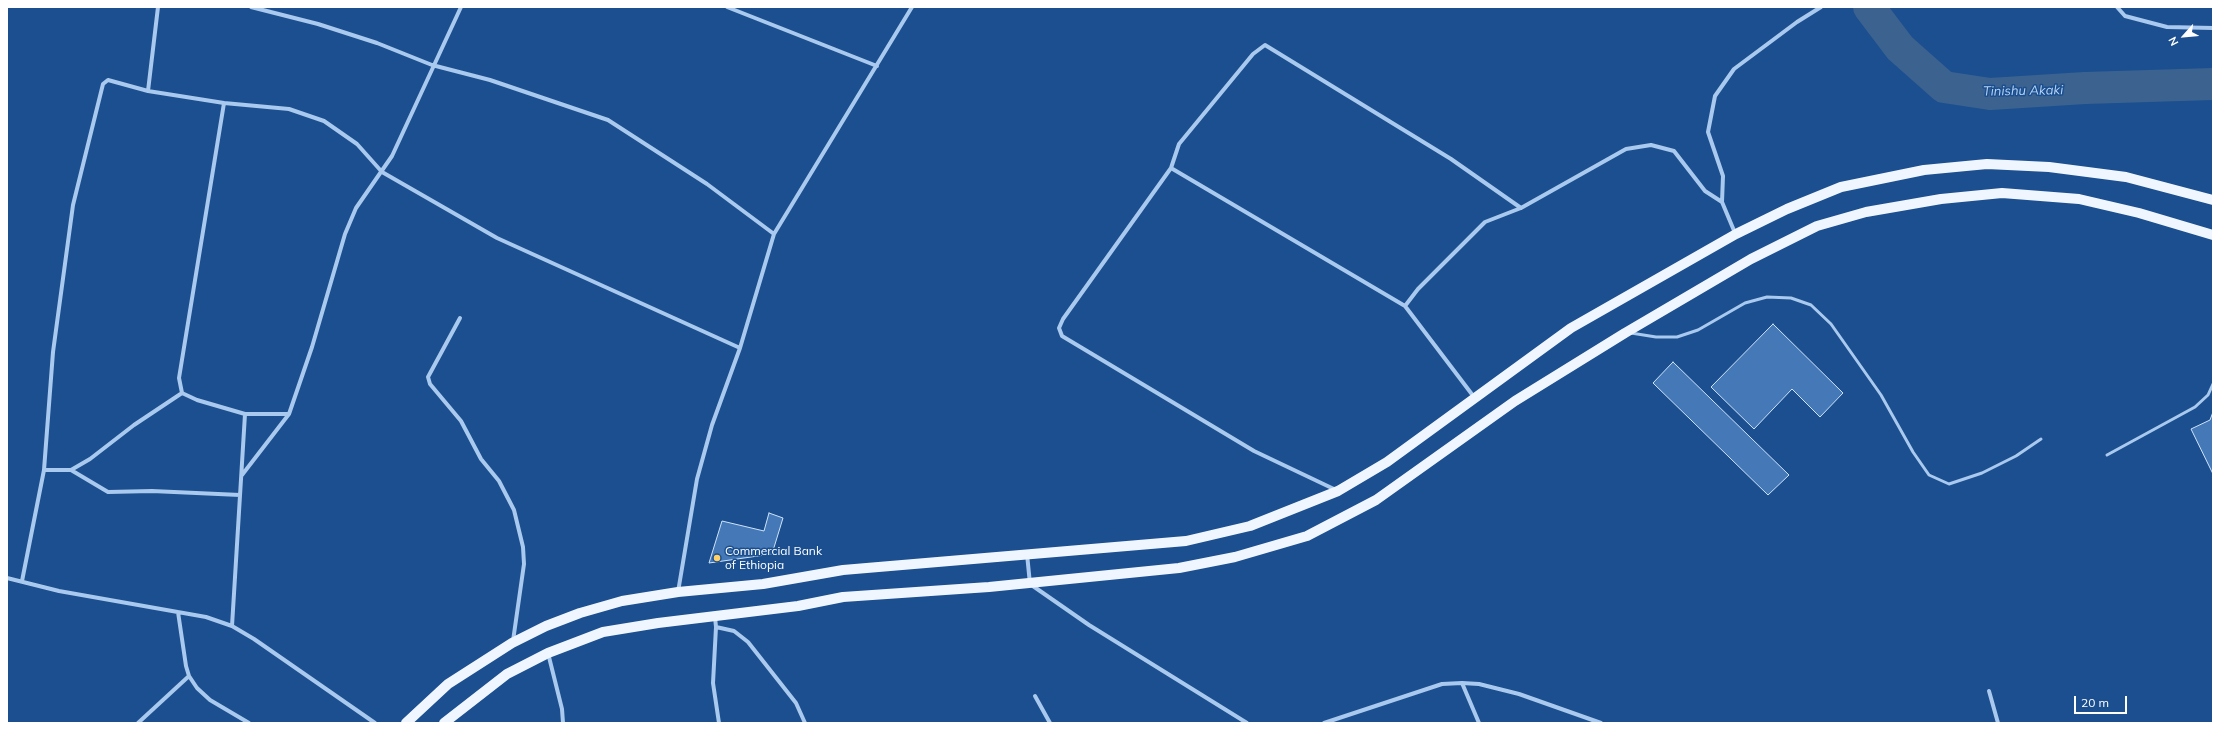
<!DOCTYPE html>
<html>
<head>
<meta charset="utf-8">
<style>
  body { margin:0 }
  #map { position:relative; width:2220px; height:730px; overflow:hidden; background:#1b4f8f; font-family:Mulish,sans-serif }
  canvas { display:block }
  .frame { position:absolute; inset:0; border:8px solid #fff; pointer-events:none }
  .north { position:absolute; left:2164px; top:16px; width:40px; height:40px; -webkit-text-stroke:3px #1b4f8f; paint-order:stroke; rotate:243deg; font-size:11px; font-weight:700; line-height:16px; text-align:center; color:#fff }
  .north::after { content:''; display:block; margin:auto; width:14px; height:18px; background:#fff; clip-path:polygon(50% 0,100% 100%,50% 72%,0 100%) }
  .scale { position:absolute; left:2074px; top:696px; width:53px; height:18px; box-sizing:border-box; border:2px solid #fff; border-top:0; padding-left:5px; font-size:12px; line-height:14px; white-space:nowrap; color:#fff; -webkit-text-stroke:3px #1b4f8f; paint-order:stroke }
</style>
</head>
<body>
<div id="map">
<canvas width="2220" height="730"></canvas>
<div class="frame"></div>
<div class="north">N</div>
<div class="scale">20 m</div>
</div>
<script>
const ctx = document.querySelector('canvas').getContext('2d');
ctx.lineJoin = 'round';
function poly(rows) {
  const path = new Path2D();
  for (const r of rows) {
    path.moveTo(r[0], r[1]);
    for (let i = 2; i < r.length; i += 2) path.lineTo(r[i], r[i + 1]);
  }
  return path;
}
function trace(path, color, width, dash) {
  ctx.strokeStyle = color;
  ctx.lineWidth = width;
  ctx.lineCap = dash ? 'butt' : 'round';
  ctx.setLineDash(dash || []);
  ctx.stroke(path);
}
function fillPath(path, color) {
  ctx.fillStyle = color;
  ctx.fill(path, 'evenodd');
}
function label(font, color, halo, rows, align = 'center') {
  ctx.font = font + ' Mulish,sans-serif';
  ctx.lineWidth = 3;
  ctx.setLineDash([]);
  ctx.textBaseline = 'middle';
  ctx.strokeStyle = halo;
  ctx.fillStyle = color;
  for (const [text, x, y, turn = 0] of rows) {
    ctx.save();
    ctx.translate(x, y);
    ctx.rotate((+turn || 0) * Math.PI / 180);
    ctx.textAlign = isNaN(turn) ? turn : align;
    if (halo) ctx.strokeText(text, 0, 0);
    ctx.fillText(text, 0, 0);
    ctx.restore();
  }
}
const river = poly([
  [1869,7,1900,48,1944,87,1990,94,2085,88,2213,84]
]);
const building = poly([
  [1773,324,1843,393,1820,417,1792,389,1754,429,1711,387,1773,324],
  [1673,362,1789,475,1768,495,1653,383,1673,362],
  [2213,412,2213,474,2191,429,2210,420,2213,412],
  [769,513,783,518,772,554,709,563,722,521,764,531,769,513]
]);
const lane = poly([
  [1631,333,1656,337,1677,337,1698,330,1745,303,1767,297,1791,298,1811,305,1831,324,1881,395,1913,452,1929,475,1949,484,1982,473,2016,456,2041,439],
  [2107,455,2195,407,2208,395,2213,384]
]);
const street = poly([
  [251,7,318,24,377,43,432,65,490,80,608,120,707,184,774,234],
  [727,7,877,66],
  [2117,7,2125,16,2167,27,2213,28],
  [148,91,158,7],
  [1171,168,1405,306,1474,397],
  [1735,233,1722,202,1723,176,1708,132,1715,96,1734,69,1797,22,1821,7],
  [1405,306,1418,289,1485,222,1521,208,1626,149,1651,145,1674,151,1705,191,1722,202],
  [460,318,428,377,430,384,461,421,481,459,499,481,514,510,523,547,524,564,513,641],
  [182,393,179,378,224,103,289,109,324,121,357,144,382,172,497,238,740,348],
  [182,393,197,400,245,414,289,414,312,347,345,234,356,208,392,156,461,7],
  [44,470,71,470,108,492,152,491,240,495],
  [71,470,90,459,134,425,182,393],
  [242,475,289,414],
  [1336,490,1254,451,1062,336,1059,328,1063,319,1171,168,1179,144,1253,54,1265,45,1451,159,1521,208],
  [1027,554,1030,584,1089,625,1247,723],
  [7,578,59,591,206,617,232,626,245,414],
  [22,581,44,470,53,352,73,205,103,84,108,80,148,91,224,103],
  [678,592,697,479,712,425,740,348,774,234,912,7],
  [178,612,186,666,189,676,197,688,210,700,249,723],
  [715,617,716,627,734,631,748,642,796,703,805,723],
  [232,626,254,639,375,723],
  [716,627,713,683,719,723],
  [548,653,562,709,563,723],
  [1462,683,1479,723],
  [1989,691,1998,723],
  [1035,696,1050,723],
  [138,723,189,676],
  [1324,723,1442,684,1462,683,1479,684,1519,694,1601,723]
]);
const primary = poly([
  [406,723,448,684,512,643,546,626,580,613,622,601,678,592,763,584,843,570,1186,541,1250,526,1338,491,1387,462,1571,328,1736,234,1787,209,1841,187,1924,170,1987,164,2049,167,2126,177,2213,200],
  [444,723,507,674,548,653,603,632,658,623,798,606,843,597,989,587,1179,568,1235,557,1307,536,1376,500,1515,401,1625,333,1751,259,1817,226,1866,212,1941,199,2002,193,2079,199,2139,213,2213,235]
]);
const markers = [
  [717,558,4,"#ffd166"]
];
const poiNames = [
  ["Commercial Bank",725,551],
  ["of Ethiopia",725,565]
];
const waterNames = [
  ["Tinishu Akaki",2023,91,-1]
];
trace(river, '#3c6290', 32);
fillPath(building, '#4478b7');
trace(building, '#cfe3fa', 1);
trace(lane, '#a9c9ee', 3);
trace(street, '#a9c9ee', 4);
trace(primary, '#f0f6ff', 10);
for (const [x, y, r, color] of markers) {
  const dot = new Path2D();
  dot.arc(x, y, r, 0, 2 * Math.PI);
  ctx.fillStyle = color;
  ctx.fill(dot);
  trace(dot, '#1b4f8f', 1.5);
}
label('12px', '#fff', '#1b4f8f', poiNames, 'left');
label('italic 13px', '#b5d3f5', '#1b4f8f', waterNames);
</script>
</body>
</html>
